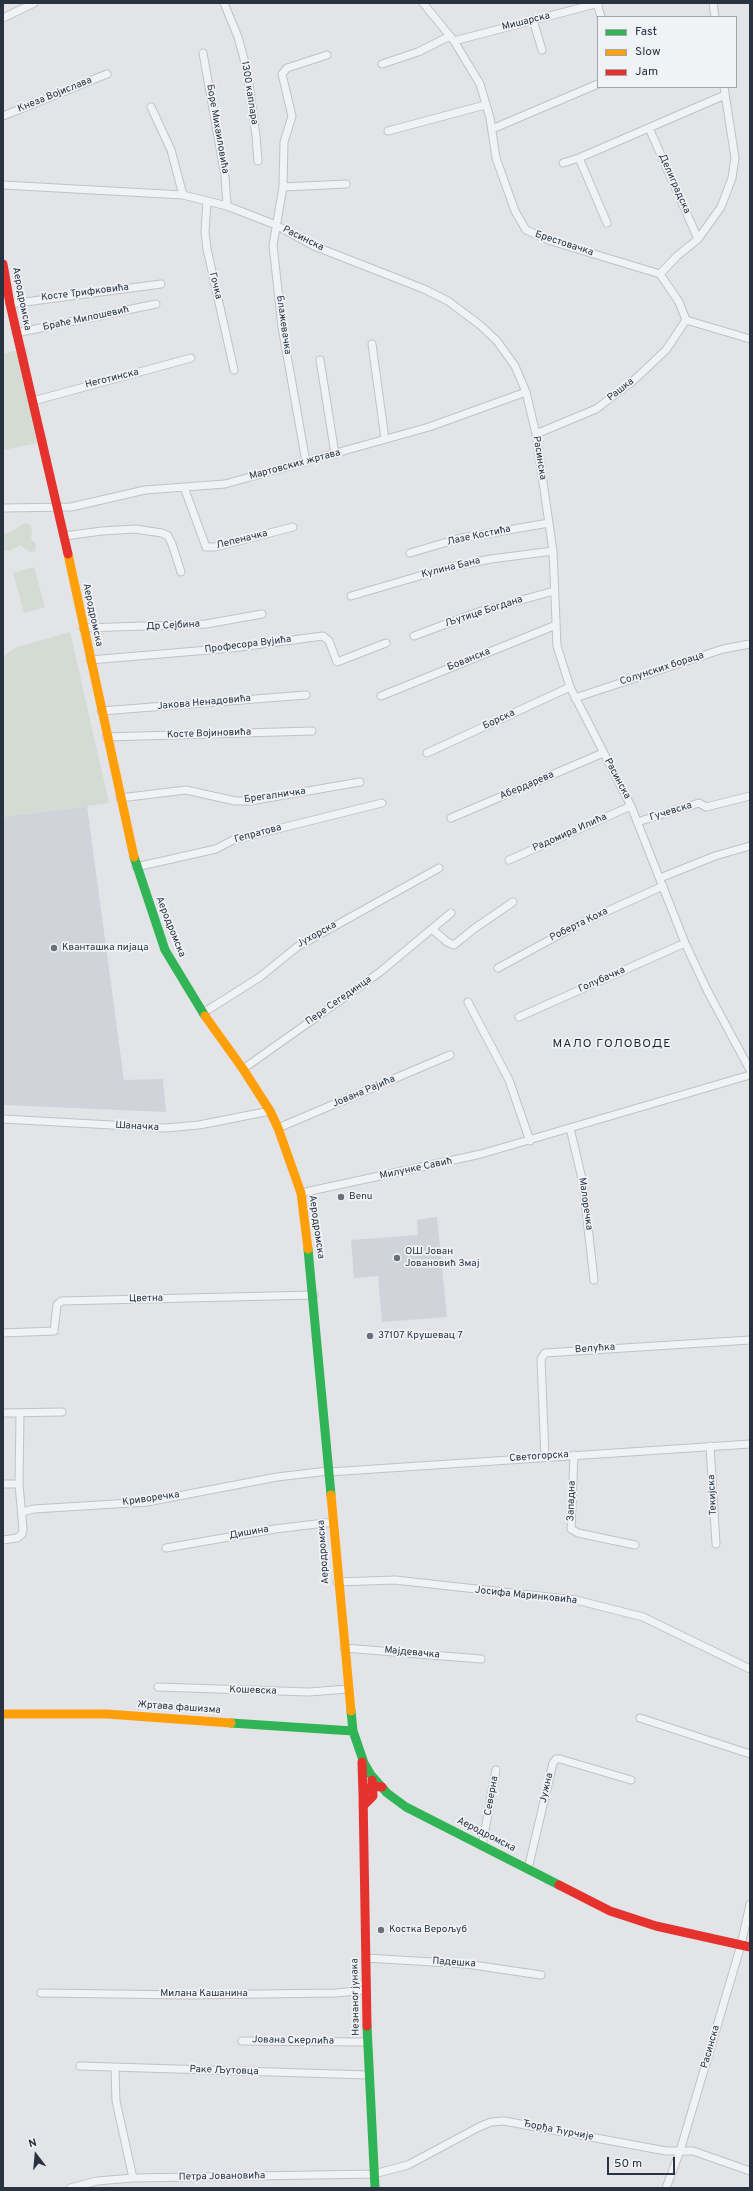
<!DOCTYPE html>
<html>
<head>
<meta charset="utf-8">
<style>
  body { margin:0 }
  #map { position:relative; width:753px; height:2191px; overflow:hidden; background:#e2e4e7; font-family:Overpass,sans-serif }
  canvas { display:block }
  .frame { position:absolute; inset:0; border:4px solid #293240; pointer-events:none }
  .legend { position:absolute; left:597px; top:16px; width:140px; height:72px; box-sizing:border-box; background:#f0f3f6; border:1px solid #a0a6ad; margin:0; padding:5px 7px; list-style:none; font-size:12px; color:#293240 }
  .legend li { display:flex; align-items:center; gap:8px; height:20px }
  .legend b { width:20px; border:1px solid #a0a6ad }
  .north { position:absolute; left:16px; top:2135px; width:40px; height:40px; -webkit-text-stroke:3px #f0f3f6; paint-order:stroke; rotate:344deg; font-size:11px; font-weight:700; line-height:16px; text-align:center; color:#293240 }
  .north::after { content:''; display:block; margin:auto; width:14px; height:18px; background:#293240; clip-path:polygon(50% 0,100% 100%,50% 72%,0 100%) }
  .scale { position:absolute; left:607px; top:2157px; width:68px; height:18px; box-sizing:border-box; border:2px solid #293240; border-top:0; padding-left:5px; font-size:12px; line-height:14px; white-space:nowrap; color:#293240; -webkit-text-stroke:3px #f0f3f6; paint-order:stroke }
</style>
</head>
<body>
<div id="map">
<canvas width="753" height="2191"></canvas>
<div class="frame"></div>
<ul class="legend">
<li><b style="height:5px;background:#30b455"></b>Fast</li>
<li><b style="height:5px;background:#ff9f0a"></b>Slow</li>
<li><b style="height:5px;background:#e5322d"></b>Jam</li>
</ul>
<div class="north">N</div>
<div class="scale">50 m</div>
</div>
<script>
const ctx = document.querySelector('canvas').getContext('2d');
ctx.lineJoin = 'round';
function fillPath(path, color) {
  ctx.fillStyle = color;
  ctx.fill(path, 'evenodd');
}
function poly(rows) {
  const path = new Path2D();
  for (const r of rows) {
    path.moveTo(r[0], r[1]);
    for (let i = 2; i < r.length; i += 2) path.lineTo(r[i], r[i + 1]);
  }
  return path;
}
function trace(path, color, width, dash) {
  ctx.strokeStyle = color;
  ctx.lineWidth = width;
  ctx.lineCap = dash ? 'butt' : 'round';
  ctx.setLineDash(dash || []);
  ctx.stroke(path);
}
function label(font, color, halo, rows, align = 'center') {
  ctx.font = font + ' Overpass,sans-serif';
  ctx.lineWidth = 3.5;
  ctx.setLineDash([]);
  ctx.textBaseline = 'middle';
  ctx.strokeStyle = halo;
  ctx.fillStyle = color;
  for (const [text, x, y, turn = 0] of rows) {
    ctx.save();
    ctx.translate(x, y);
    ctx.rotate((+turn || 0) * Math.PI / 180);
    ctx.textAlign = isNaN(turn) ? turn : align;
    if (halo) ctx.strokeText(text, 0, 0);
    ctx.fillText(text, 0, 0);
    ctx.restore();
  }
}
const built = poly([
  [87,806,124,1080,163,1079,166,1112,3,1105,3,817],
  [437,1217,447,1317,382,1322,378,1276,354,1278,351,1240,418,1235,417,1220]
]);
const green = poly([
  [27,348,33,401,48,441,3,450,3,354],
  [24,523,29,524,32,528,31,539,36,544,35,551,30,552,20,545,9,551,3,550,3,534,13,531],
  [34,567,45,607,24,613,13,573],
  [70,632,109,803,3,817,3,657,15,648]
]);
const street = poly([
  [224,3,238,37,247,70,256,136,258,161],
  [423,3,454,41,480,84,490,118,496,158,515,211,526,230,551,241,660,274],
  [597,3,601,17],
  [713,3,715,17],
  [3,18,34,3],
  [533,20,542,50],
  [454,41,599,3],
  [203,53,225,176,227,206],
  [382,64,418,52,450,36],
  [151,107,171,150,183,195],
  [3,116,107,74],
  [649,128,698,239],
  [492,129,598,84],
  [388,131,485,105],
  [579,158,607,223],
  [563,163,579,158,725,95],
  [3,185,183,195,227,206,276,225,314,246,424,289,448,301,480,325,497,341,515,366,526,392,536,434,553,551,557,646,570,687,631,806,685,943,707,990,750,1070],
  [283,187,346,184],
  [207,201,205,232,207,249,234,370],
  [660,274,677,256,698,239,721,207,732,178,735,158,724,87],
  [10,304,161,284],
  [686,320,750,339],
  [16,333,156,304],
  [372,344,385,439],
  [320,360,335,454],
  [33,401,191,358],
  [536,434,596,409,633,381,666,350,686,320,679,302,660,274],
  [306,462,282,327,273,245,283,187,284,142,292,116,282,74,287,68,327,55],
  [184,487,206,547,215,547,293,527],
  [3,508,71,507,145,490,225,484,429,427,526,392],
  [64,536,102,531,135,529,162,533,168,536,172,544,181,572],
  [410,553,461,538,549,523],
  [351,596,450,567,491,559,553,551],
  [83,628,206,624,262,614],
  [414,636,478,612,554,591],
  [90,660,232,648,323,636,329,641,337,662,386,643],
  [381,696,556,625],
  [575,698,723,649,750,644],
  [101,711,306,695],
  [106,737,312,731],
  [427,753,570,687],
  [120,798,186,790,235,801,250,801,360,782],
  [451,818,603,753],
  [637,822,699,803,706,807,750,796],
  [509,860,631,806],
  [136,867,216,849,233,840,382,803],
  [660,878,715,856,750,846],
  [432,929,447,942,454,945,475,928,513,902],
  [498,968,579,924,663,886],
  [468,1002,509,1080,530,1141],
  [203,1013,260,977,297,947,439,868],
  [519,1017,685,943],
  [243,1069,380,972,451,913],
  [3,1119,166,1128,199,1125,270,1111],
  [278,1128,450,1055],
  [570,1128,583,1183,594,1280],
  [301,1193,481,1154,750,1075],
  [3,1333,54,1331,57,1305,61,1301,314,1295],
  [3,1413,62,1412],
  [710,1446,716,1544],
  [574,1455,571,1529,578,1533,635,1545],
  [545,1457,541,1359,545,1353,750,1340],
  [329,1472,750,1444],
  [3,1484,19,1484],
  [22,1512,34,1509,147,1502,277,1477,328,1471],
  [3,1540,17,1538,22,1534,23,1529,19,1484,20,1413],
  [166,1548,275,1529,333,1522],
  [337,1582,395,1580,576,1600,643,1617,750,1669],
  [344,1648,481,1659],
  [158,1687,309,1692,348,1689],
  [640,1718,750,1754],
  [482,1846,496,1770],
  [528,1869,553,1763,556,1759,560,1759,631,1780],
  [366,1958,466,1964,541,1975],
  [41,1993,189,1995,336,1993,366,1990],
  [242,2041,367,2042],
  [80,2066,368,2075],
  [115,2068,116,2101,133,2178],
  [70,2188,97,2181,133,2178,374,2174,408,2165,479,2127,491,2122,504,2121,666,2151,693,2151,750,2171],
  [666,2188,680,2151,741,1945,750,1904]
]);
const fast = poly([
  [134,857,165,950,205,1016],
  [308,1249,331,1495],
  [351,1711,353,1731,364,1763,371,1775,387,1793,406,1807,559,1885],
  [231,1723,353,1731],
  [367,2026,375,2188]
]);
const slow = poly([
  [68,554,134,857],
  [205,1016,243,1069,270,1111,278,1128,301,1193,308,1249],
  [331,1495,351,1711],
  [3,1714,107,1714,231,1723]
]);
const jam = poly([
  [3,264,10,304,68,554],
  [362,1762,363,1794],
  [363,1806,373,1796,372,1780],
  [559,1885,610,1911,656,1926,750,1947],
  [367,2026,363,1794,366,1789,373,1786,382,1787]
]);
const markers = [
  [54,948,4,"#6a707a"],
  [341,1197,4,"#6a707a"],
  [397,1258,4,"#6a707a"],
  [370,1336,4,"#6a707a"],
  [381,1930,4,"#6a707a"]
];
const streetNames = [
  ["Мишарска",526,22,-14],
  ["1300 каплара",249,93,81],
  ["Кнеза Војислава",55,95,-22],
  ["Боре Михаиловића",217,129,80],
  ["Делиградска",674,184,66],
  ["Расинска",303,239,26],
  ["Брестовачка",564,244,18],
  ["Гочка",215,286,76],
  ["Косте Трифковића",85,293,-7],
  ["Аеродромска",21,299,79],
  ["Браће Милошевић",86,319,-12],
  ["Блажевачка",283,325,82],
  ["Неготинска",112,379,-14],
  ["Рашка",621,390,-38],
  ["Расинска",539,458,81],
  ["Мартовских жртава",295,465,-15],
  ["Лазе Костића",479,536,-12],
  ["Лепеначка",242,540,-14],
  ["Кулина Бана",451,568,-14],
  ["Љутице Богдана",484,612,-18],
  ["Аеродромска",92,615,78],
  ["Др Сејбина",173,626,-3],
  ["Професора Вујића",248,645,-7],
  ["Бованска",469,660,-22],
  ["Солунских бораца",662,669,-18],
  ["Јакова Ненадовића",204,703,-5],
  ["Борска",499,720,-25],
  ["Косте Војиновића",209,734,-2],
  ["Расинска",617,779,62],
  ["Абердарева",527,786,-23],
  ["Брегалничка",275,796,-8],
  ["Гучевска",671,812,-17],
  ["Радомира Илића",570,833,-24],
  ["Гепратова",258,834,-15],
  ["Роберта Коха",579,925,-26],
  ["Аеродромска",170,927,68],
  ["Јухорска",317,935,-29],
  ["Голубачка",602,980,-24],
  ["Пере Сегединца",339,1001,-35],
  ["Јована Рајића",364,1092,-23],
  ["Шаначка",137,1127,3],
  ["Милунке Савић",416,1169,-12],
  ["Малоречка",585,1204,82],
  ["Аеродромска",316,1227,82],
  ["Цветна",146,1299,-1],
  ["Велућка",595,1349,-4],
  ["Светогорска",539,1457,-4],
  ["Текијска",713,1495,-93],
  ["Криворечка",151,1499,-8],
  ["Западна",572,1501,-88],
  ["Дишина",249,1533,-10],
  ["Аеродромска",324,1552,-94],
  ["Јосифа Маринковића",526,1596,6],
  ["Мајдевачка",412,1653,5],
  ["Кошевска",253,1691,2],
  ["Жртава фашизма",179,1708,4],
  ["Јужна",547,1788,-77],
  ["Северна",492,1796,-80],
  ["Аеродромска",486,1835,27],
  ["Падешка",454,1963,4],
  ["Милана Кашанина",204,1994],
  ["Незнаног јунака",356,1997,-91],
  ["Јована Скерлића",293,2041,1],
  ["Расинска",711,2047,-74],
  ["Раке Љутовца",224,2071,2],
  ["Ђорђа Ћурчије",558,2131,11],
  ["Петра Јовановића",222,2177,-1]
];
const poiNames = [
  ["Кванташка пијаца",62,948],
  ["Benu",349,1197],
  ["ОШ Јован",405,1252],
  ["Јовановић Змај",405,1264],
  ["37107 Крушевац 7",378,1336],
  ["Костка Верољуб",389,1930]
];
const quarterNames = [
  ["МАЛО ГОЛОВОДЕ",612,1045]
];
fillPath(built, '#d0d4da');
fillPath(green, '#d3dbd2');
trace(street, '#c0c2c5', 9);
trace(street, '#f1f2f4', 7);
trace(fast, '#30b455', 9);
trace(slow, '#ff9f0a', 9);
trace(jam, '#e5322d', 9);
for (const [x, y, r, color] of markers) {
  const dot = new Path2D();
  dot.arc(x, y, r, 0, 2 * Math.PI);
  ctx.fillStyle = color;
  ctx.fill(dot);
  trace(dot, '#f0f3f6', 1.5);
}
label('10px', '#293240', '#f0f3f6', streetNames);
label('10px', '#293240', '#f0f3f6', poiNames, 'left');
ctx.letterSpacing = '1px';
label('12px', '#1b2331', '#f0f3f6', quarterNames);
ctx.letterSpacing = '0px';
</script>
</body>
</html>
